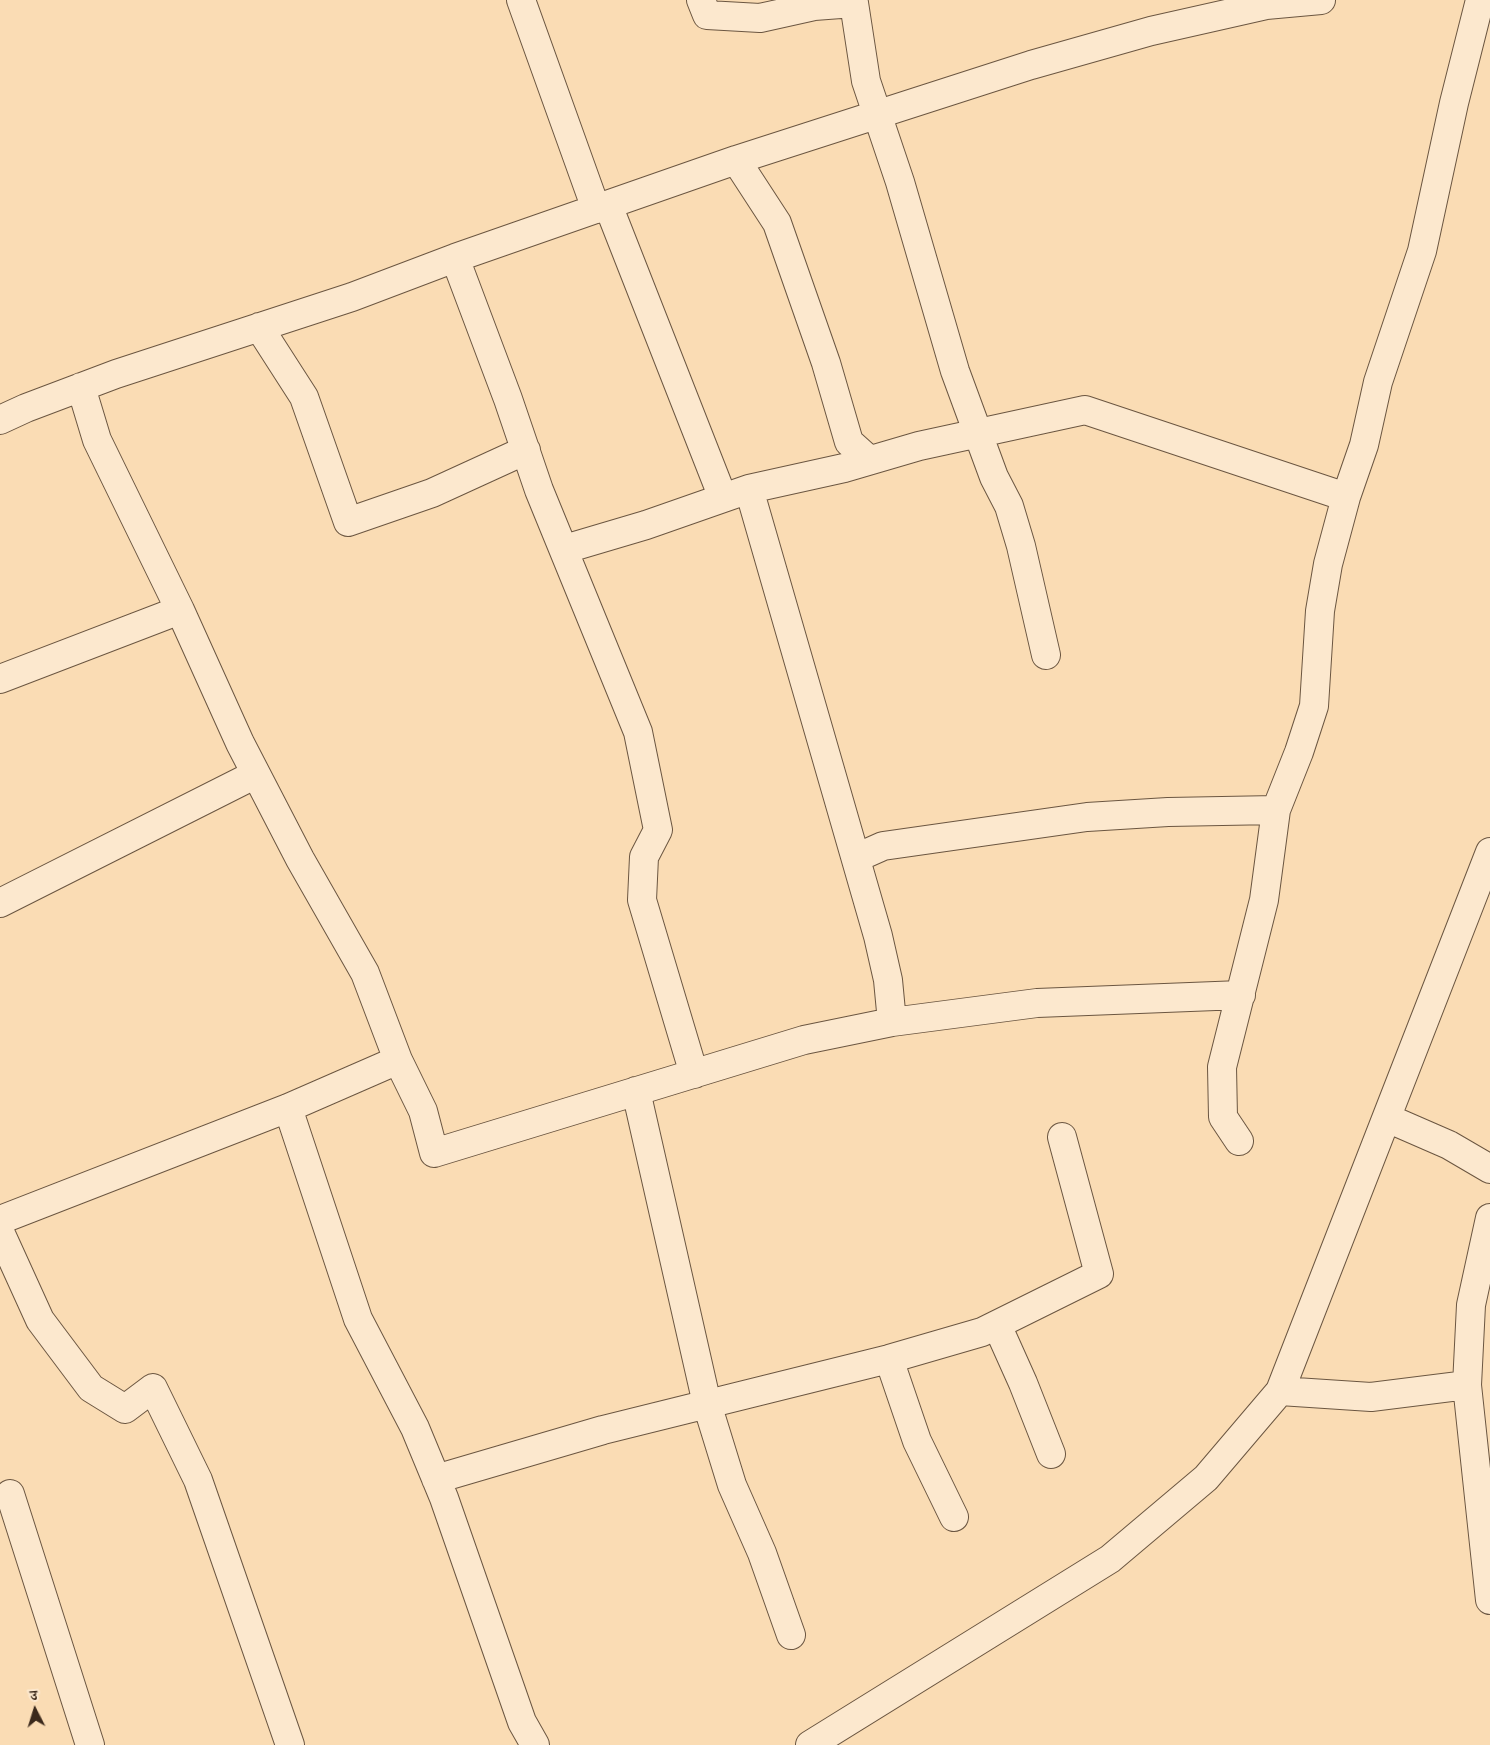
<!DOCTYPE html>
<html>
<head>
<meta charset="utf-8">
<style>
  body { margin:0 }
  #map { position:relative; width:1490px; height:1745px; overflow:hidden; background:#fadcb4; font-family:"Gentium Book Plus","Noto Serif Devanagari",serif }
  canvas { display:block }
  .north { position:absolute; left:10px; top:1685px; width:50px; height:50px; -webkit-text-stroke:4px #fce8ce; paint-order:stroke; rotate:355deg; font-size:14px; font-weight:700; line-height:20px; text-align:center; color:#3b291b }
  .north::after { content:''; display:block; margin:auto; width:18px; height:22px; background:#3b291b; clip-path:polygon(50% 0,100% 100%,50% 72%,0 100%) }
</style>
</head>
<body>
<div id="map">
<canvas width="1490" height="1745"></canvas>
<div class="north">उ</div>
</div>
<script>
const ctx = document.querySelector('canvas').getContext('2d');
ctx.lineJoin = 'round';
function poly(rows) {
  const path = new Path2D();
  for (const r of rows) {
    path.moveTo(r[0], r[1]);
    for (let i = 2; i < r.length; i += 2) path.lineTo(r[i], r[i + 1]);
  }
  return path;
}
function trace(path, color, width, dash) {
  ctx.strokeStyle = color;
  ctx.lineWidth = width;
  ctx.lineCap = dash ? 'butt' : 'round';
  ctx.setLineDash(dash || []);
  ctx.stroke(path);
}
const minor = poly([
  [521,0,596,209],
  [701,0,707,15,760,18,814,6,854,3,866,81,900,182,955,371,994,477,1009,506,1021,546,1046,655],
  [736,160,777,223,826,363,849,442,869,460],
  [608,205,723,498],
  [455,258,508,399,539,490,638,732,658,830,644,857,642,900,694,1074],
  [259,327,304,397,348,522,432,493,526,450],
  [81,387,97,440,180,610,240,743,300,859,365,973,398,1060,423,1111,434,1153,804,1040,892,1022,1037,1003,1241,995],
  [0,420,26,408,116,374,352,297,455,258,736,160,1031,65,1151,31,1266,5,1321,0],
  [749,489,878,936,888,980,892,1022],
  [565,549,646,525,749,489,844,468,919,446,1085,410,1346,497],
  [0,679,180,610],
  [856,858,883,846,1087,817,1168,812,1276,810],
  [0,903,256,774],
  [636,1091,707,1404,732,1485,762,1553,791,1635],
  [288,1108,358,1319,415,1428,444,1498,522,1722,535,1745],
  [1387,1118,1449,1145,1490,1169],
  [1239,1141,1223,1117,1222,1067,1264,900,1276,810,1299,752,1314,706,1320,611,1328,564,1346,497,1364,445,1378,382,1422,251,1454,103,1480,0],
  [1490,1218,1471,1305,1467,1385,1490,1600],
  [0,1220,288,1108,398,1060],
  [0,1232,40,1320,91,1388,125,1409,153,1388,198,1480,290,1745],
  [997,1325,1023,1383,1051,1454],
  [889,1359,917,1441,954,1517],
  [1280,1391,1371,1397,1467,1385],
  [436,1479,603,1430,889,1359,982,1332,1099,1274,1062,1137],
  [10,1494,90,1745],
  [810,1745,1110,1559,1206,1478,1280,1391,1490,852]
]);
trace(minor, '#6b5641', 30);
trace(minor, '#fce8ce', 28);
</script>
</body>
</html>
